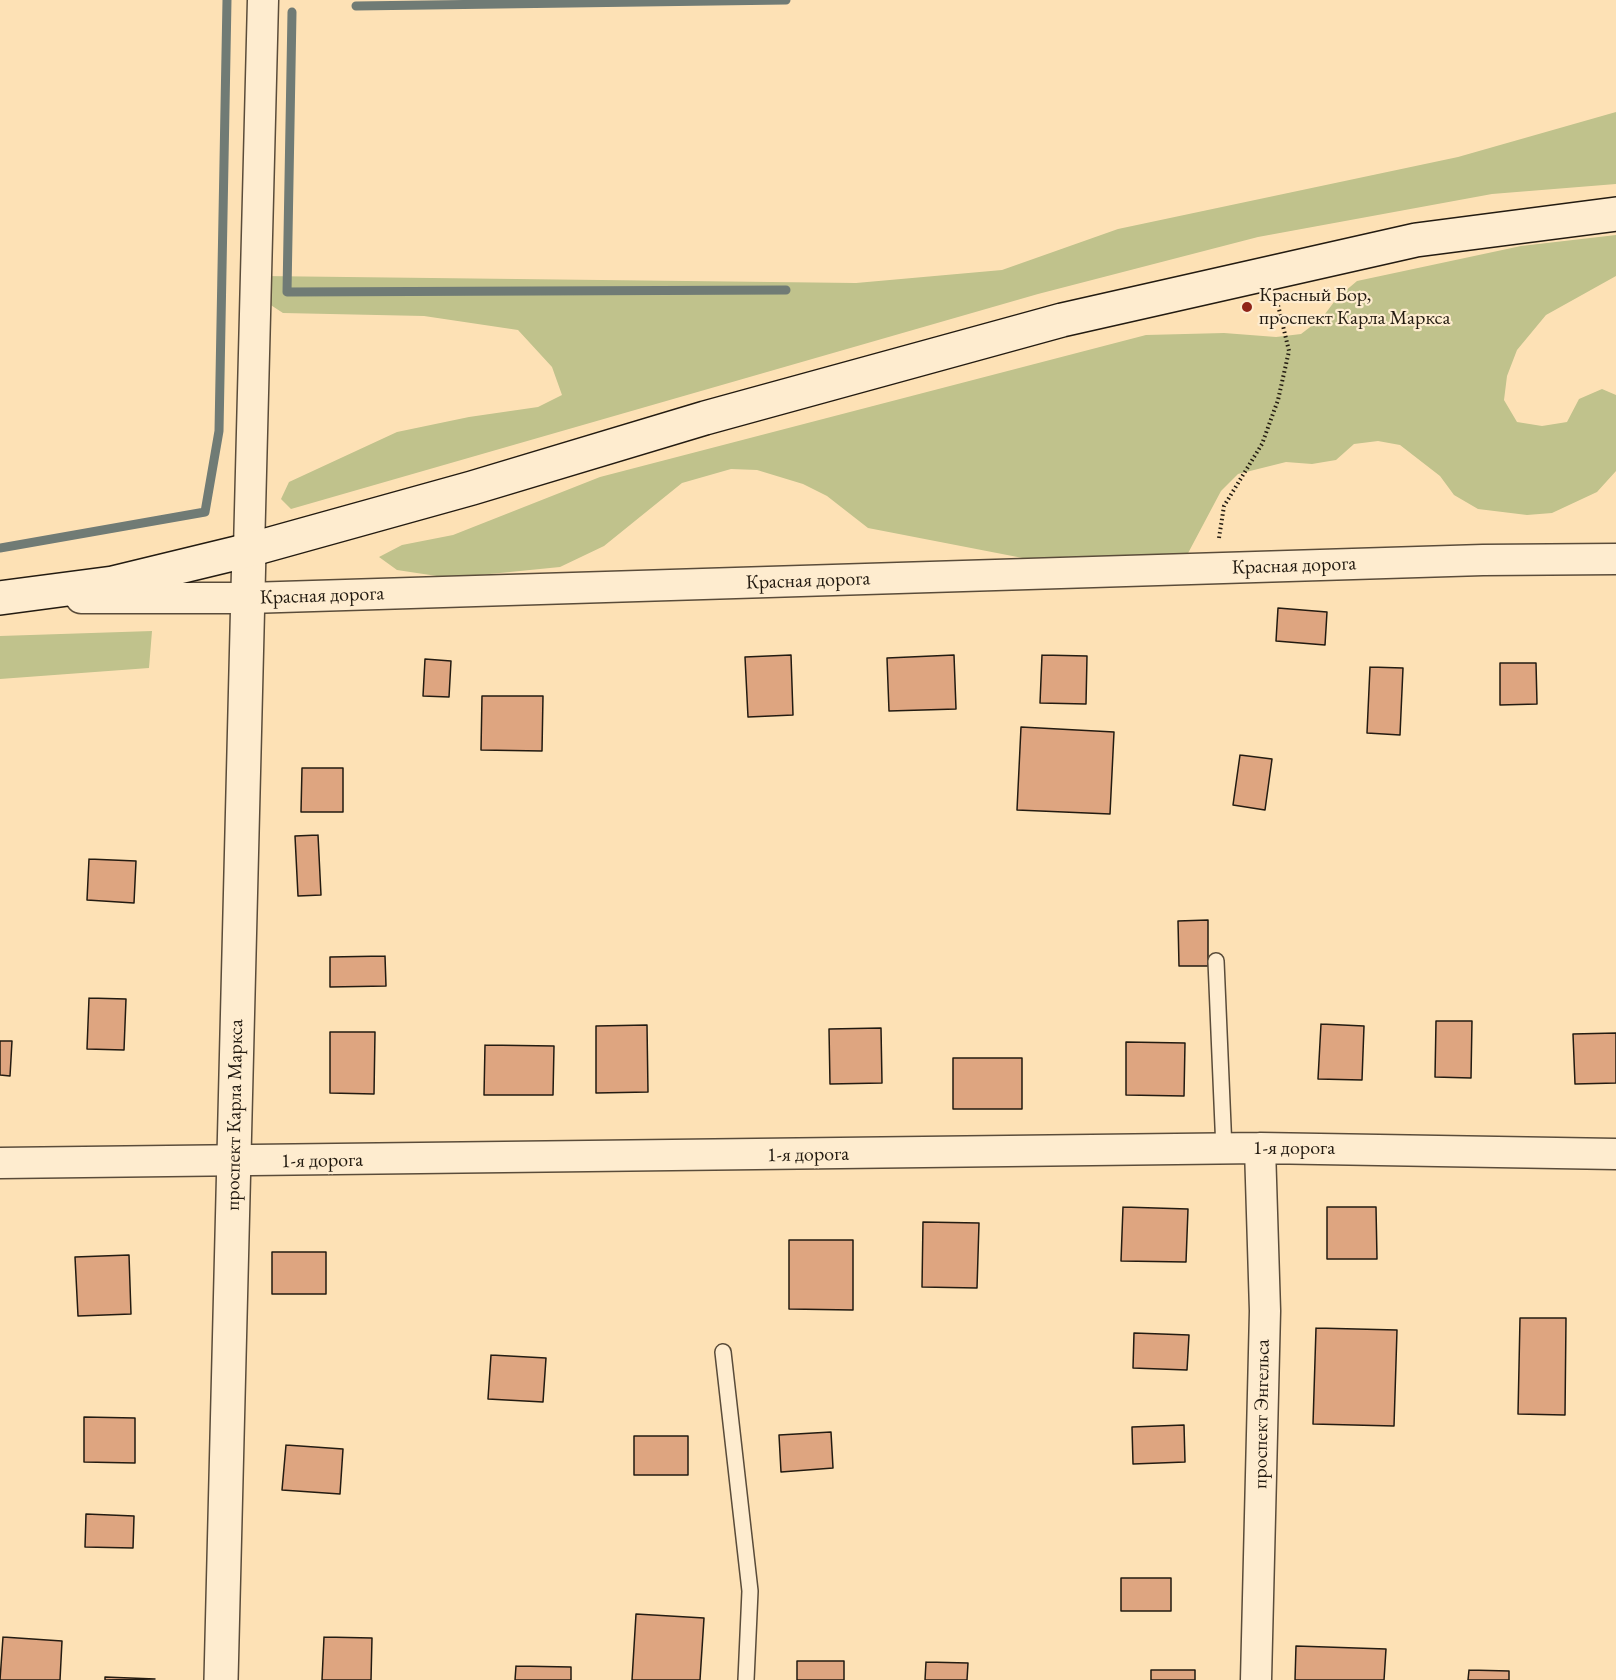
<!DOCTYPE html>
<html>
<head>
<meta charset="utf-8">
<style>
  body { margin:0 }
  canvas { display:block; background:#fde1b5 }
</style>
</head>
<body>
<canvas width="1616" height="1680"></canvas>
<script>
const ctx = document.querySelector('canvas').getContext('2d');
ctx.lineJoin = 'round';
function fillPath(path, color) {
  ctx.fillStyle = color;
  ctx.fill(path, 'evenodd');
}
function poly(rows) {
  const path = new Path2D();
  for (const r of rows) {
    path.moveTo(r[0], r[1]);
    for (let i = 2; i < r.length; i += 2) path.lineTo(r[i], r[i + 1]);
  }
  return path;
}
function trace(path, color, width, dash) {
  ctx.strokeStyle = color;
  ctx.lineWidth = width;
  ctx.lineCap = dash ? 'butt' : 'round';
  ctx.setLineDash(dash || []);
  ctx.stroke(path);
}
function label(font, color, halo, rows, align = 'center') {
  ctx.font = font + ' "EB Garamond",serif';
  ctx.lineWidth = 4.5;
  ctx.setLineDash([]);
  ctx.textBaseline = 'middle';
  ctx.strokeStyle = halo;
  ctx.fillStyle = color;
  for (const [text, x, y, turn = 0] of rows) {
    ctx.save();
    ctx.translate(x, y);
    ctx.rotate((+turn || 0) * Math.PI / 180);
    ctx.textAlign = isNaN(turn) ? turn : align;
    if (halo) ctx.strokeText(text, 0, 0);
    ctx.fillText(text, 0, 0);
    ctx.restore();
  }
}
const green = poly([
  [1616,112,1616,184,1492,194,1258,237,1038,294,291,509,281,499,289,482,397,432,469,417,538,407,562,395,552,367,518,330,424,316,283,313,263,300,262,276,856,283,1002,270,1118,229,1458,157],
  [1616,235,1616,276,1546,315,1517,350,1507,376,1504,400,1517,422,1542,426,1567,422,1579,399,1602,389,1616,395,1616,471,1597,492,1552,513,1527,515,1478,509,1454,495,1440,476,1400,445,1378,441,1354,444,1336,460,1312,464,1286,462,1238,474,1221,491,1186,557,1033,560,868,528,827,496,803,484,757,470,731,469,682,483,604,546,560,567,450,578,397,570,379,557,402,545,453,535,600,477,1146,335,1224,333,1276,337,1301,334,1322,318,1337,298,1357,281,1521,246],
  [152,631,149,668,0,679,0,636]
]);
const stream = poly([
  [356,6,786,0],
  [292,12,287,292,786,290],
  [0,548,205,512,219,431,227,0]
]);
const building = poly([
  [1278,608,1327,612,1325,645,1276,641,1278,608],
  [791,655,793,715,748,717,745,657,791,655],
  [954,655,956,709,889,711,887,658,954,655],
  [1042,655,1087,656,1086,704,1040,703,1042,655],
  [425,659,451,661,449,697,423,696,425,659],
  [1500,663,1536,663,1537,704,1500,705,1500,663],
  [1370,667,1403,668,1400,735,1367,733,1370,667],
  [482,696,543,696,542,751,481,750,482,696],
  [1021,727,1114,732,1110,814,1017,810,1021,727],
  [1240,755,1272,759,1265,810,1233,805,1240,755],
  [302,768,343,768,343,812,301,812,302,768],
  [318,835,321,895,298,896,295,836,318,835],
  [89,859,136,861,134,903,87,900,89,859],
  [1208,920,1208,966,1179,966,1178,921,1208,920],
  [385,956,386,986,330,987,330,957,385,956],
  [89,998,126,999,124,1050,87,1049,89,998],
  [1436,1021,1472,1021,1471,1078,1435,1077,1436,1021],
  [1321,1024,1364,1026,1362,1080,1318,1079,1321,1024],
  [647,1025,648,1092,596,1093,596,1026,647,1025],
  [881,1028,882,1083,830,1084,829,1029,881,1028],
  [330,1032,375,1032,374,1094,330,1093,330,1032],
  [1616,1033,1616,1083,1575,1084,1573,1034,1616,1033],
  [0,1041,12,1041,10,1076,0,1075,0,1041],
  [1126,1042,1185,1043,1184,1096,1126,1095,1126,1042],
  [485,1045,554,1046,553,1095,484,1095,485,1045],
  [953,1058,1022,1058,1022,1109,953,1109,953,1058],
  [1123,1207,1188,1209,1186,1262,1121,1261,1123,1207],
  [1327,1207,1376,1207,1377,1259,1327,1259,1327,1207],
  [923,1222,979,1223,977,1288,922,1287,923,1222],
  [789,1240,853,1240,853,1310,789,1309,789,1240],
  [272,1252,326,1252,326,1294,272,1294,272,1252],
  [129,1255,131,1314,78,1316,75,1257,129,1255],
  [1520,1318,1566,1318,1565,1415,1518,1414,1520,1318],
  [1316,1328,1397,1330,1394,1426,1313,1424,1316,1328],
  [1134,1333,1189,1335,1187,1370,1133,1368,1134,1333],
  [491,1355,546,1358,543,1402,488,1399,491,1355],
  [84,1417,135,1418,135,1463,84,1462,84,1417],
  [1184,1425,1185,1462,1133,1464,1132,1427,1184,1425],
  [831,1432,833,1468,781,1472,779,1435,831,1432],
  [634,1436,688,1436,688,1475,634,1475,634,1436],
  [286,1445,343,1449,340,1494,282,1490,286,1445],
  [86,1514,134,1516,133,1548,85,1547,86,1514],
  [1121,1578,1171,1578,1171,1611,1121,1611,1121,1578],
  [636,1614,704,1618,700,1680,632,1680,636,1614],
  [3,1637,62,1641,60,1680,0,1680,3,1637],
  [324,1637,372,1638,371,1680,322,1680,324,1637],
  [1296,1646,1386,1649,1384,1680,1295,1680,1296,1646],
  [797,1661,844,1661,844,1680,797,1680,797,1661],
  [926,1662,968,1663,967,1680,925,1680,926,1662],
  [516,1666,571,1667,571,1680,515,1680,516,1666],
  [1151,1670,1195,1670,1195,1680,1151,1680,1151,1670],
  [1469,1670,1509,1671,1509,1680,1468,1680,1469,1670],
  [105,1677,155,1679,105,1680,105,1677]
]);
const path = poly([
  [1219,538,1224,506,1262,444,1278,400,1289,351,1278,305]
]);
const service = poly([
  [1216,961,1224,1150],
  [723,1352,750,1591,746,1680]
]);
const minor = poly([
  [249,550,263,0],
  [81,598,248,598,1483,560,1616,559],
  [0,1163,1260,1148,1616,1154],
  [1256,1680,1265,1311,1260,1148]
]);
const tertiary = poly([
  [221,1680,249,550]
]);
const secondary = poly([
  [0,598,113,583,249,550,472,488,705,418,1062,320,1416,240,1616,214]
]);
const markers = [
  [1247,307,6,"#8f2418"]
];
const poiNames = [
  ["Красный Бор,",1259,296],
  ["проспект Карла Маркса",1259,319]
];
const streetNames = [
  ["Красная дорога",1294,566,-2],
  ["Красная дорога",808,581,-2],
  ["Красная дорога",322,596,-2],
  ["проспект Карла Маркса",235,1115,-89],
  ["1-я дорога",1294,1149],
  ["1-я дорога",808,1155,-1],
  ["1-я дорога",322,1161,-1],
  ["проспект Энгельса",1262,1414,-89]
];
fillPath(green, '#c0c28c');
trace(stream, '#707b75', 9);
fillPath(building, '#dea580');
trace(building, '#231b11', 1.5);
trace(service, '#5a4c3a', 18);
trace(minor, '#5a4c3a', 33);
trace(tertiary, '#5a4c3a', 36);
trace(secondary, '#231b11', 36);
trace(path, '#231b11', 4, [1.5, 3]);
trace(service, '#feeccf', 15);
trace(minor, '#feeccf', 30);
trace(tertiary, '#feeccf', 33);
trace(secondary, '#feeccf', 33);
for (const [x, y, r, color] of markers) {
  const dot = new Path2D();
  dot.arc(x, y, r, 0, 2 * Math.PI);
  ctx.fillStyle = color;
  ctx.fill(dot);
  trace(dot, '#feeccf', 2);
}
label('20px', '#231b11', '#feeccf', poiNames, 'left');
label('20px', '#231b11', '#feeccf', streetNames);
</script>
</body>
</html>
